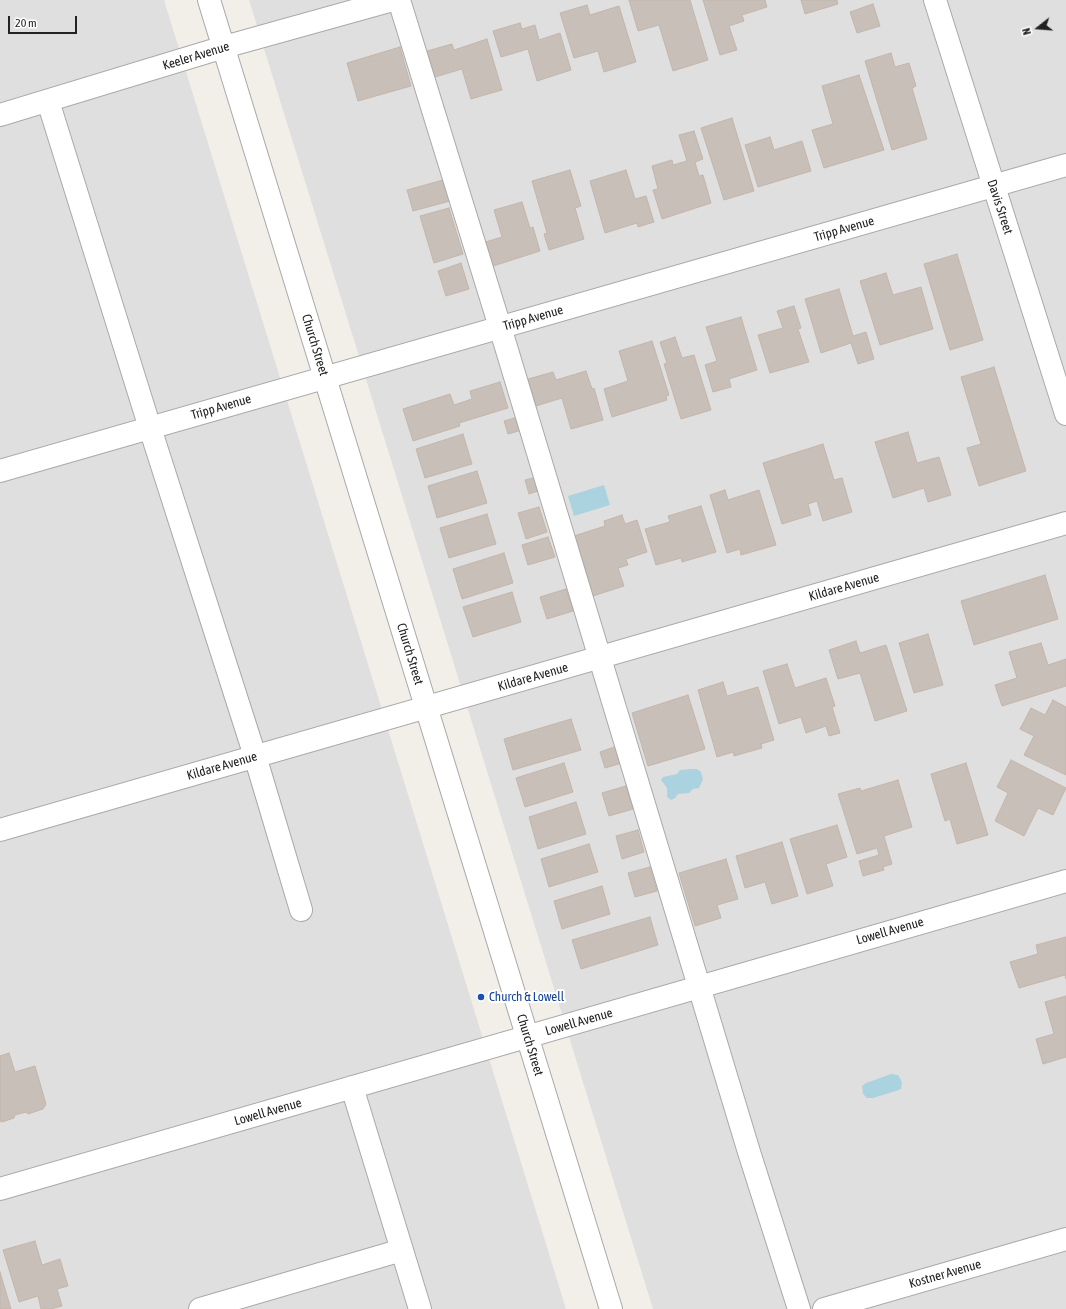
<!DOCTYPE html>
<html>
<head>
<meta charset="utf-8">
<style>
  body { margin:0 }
  #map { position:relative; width:1066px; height:1309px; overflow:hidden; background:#f2efe9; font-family:"Asap Condensed",sans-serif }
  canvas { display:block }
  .north { position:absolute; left:1018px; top:8px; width:40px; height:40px; -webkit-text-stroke:3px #fff; paint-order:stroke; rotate:253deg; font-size:11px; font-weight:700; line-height:16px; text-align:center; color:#222 }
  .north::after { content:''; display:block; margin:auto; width:14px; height:18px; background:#222; clip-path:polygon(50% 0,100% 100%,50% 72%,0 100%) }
  .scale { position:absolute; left:8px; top:16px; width:69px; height:18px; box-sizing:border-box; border:2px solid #222; border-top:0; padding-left:5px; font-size:12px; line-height:14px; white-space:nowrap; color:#222; -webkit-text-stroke:3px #fff; paint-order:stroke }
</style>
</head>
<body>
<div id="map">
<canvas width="1066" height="1309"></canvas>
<div class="north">N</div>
<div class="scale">20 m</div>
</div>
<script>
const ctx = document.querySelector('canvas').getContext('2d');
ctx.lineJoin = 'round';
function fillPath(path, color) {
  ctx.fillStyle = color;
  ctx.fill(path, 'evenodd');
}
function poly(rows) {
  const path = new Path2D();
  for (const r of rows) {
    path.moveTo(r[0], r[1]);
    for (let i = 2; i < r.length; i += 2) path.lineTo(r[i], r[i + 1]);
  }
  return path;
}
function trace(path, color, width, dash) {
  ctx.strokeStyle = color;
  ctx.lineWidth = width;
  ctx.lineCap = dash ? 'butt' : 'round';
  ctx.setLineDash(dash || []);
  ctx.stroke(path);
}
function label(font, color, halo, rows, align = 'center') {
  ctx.font = font + ' "Asap Condensed",sans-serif';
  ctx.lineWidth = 4;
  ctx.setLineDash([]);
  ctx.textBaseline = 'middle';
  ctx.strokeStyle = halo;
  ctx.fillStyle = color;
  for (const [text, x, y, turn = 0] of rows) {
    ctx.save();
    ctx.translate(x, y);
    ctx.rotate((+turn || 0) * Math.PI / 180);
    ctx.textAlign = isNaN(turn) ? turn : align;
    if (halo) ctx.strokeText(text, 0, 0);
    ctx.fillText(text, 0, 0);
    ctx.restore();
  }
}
const residential = poly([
  [0,0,164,0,566,1309,0,1309],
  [249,0,1066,0,1066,1309,653,1309]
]);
const water = poly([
  [604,485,610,505,574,516,568,496],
  [691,769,697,769,701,772,703,779,699,788,693,789,689,793,678,794,675,798,671,800,667,797,667,788,661,780,663,777,677,774,680,770],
  [891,1074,898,1075,902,1082,901,1089,896,1091,873,1098,867,1098,863,1094,862,1086,866,1083]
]);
const building = poly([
  [629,0,690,0,708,60,673,71,659,25,638,31,629,0],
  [703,0,765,0,767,7,742,15,744,21,729,26,737,50,720,55,703,0],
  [801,0,837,0,838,4,805,14,801,0],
  [873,4,880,26,857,33,850,12,873,4],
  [587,5,590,15,619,6,636,62,604,72,598,51,574,58,560,13,587,5],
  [520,23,522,29,535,25,539,40,560,33,571,70,537,81,528,49,501,57,493,31,520,23],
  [487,39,502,90,471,99,462,69,435,77,427,51,452,44,454,50,487,39],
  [400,47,411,86,358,101,347,63,400,47],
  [891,53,895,67,909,63,916,86,912,88,927,139,892,150,865,61,891,53],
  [859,75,884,150,824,168,812,130,833,124,822,86,859,75],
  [732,118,754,191,724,200,701,128,732,118],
  [694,131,703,159,695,162,699,176,703,175,711,203,662,219,653,190,658,189,652,166,672,160,673,165,687,161,679,135,694,131],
  [770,137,774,150,802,141,811,171,758,187,745,145,770,137],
  [570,170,581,206,575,208,584,239,549,250,544,234,547,233,532,181,570,170],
  [626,170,635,199,646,196,654,222,638,227,637,223,605,233,590,181,626,170],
  [443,180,450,201,413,211,407,190,443,180],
  [522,202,530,228,533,227,540,251,490,267,482,243,502,237,494,210,522,202],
  [449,208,463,254,434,263,420,216,449,208],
  [957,254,983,340,950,350,924,264,957,254],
  [461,263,469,289,446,296,438,271,461,263],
  [886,273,893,295,921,287,933,329,880,345,860,281,886,273],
  [839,289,853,336,866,332,874,359,858,364,851,343,821,353,805,299,839,289],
  [794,306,801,328,798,329,809,362,770,373,758,335,783,328,777,311,794,306],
  [741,317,757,370,729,379,731,387,713,392,705,365,717,361,706,327,741,317],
  [675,337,682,358,694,355,711,410,681,419,664,364,667,363,660,342,675,337],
  [652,341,669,395,666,396,667,400,612,417,604,389,628,381,619,351,652,341],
  [994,367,1026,471,979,486,967,448,981,444,961,377,994,367],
  [586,371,592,389,594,388,603,420,571,429,562,398,536,406,528,379,553,372,556,380,586,371],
  [500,382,508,408,459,423,460,426,413,441,403,409,450,394,454,405,472,399,470,391,500,382],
  [518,417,522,430,508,434,504,421,518,417],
  [908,432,917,463,939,457,951,495,928,502,924,488,893,498,875,442,908,432],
  [463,434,472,464,425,478,416,449,463,434],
  [823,444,834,480,842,478,852,512,823,521,817,501,808,504,811,515,782,524,763,463,823,444],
  [477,471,487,503,437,518,428,486,477,471],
  [537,477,541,490,529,494,525,480,537,477],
  [725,490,728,500,759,490,776,545,741,555,740,549,727,553,710,495,725,490],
  [701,506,716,552,682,562,681,558,656,565,645,529,670,522,668,516,701,506],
  [539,507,547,532,526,539,518,513,539,507],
  [487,514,496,544,449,558,440,528,487,514],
  [622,515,625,524,637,520,647,552,626,559,628,565,618,568,624,586,593,596,574,536,605,526,604,521,622,515],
  [548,537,555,557,528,565,522,545,548,537],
  [504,553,513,583,462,599,453,569,504,553],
  [1045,575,1058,619,974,645,961,601,1045,575],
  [566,589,573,611,547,619,540,597,566,589],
  [512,592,521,622,473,637,463,607,512,592],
  [928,634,943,685,914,693,899,643,928,634],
  [856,641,860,653,886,645,907,711,875,721,860,673,838,679,829,650,856,641],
  [1041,643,1048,665,1066,659,1066,686,1002,706,995,685,1017,678,1009,652,1041,643],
  [787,664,795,688,826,678,835,706,832,707,840,733,829,736,826,726,806,733,801,717,779,724,763,671,787,664],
  [723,682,727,696,758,687,774,740,761,744,762,748,734,756,733,752,717,757,698,690,723,682],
  [688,695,705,749,648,766,632,713,688,695],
  [1053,700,1066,707,1066,775,1024,755,1034,736,1020,729,1031,708,1045,715,1053,700],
  [571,719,581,750,513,770,504,739,571,719],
  [617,746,622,763,605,768,600,752,617,746],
  [1011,760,1066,788,1053,815,1038,808,1024,836,995,821,1008,793,997,787,1011,760],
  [564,763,573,792,525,807,516,778,564,763],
  [966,763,988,835,957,844,950,819,945,821,931,774,966,763],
  [898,780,912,827,884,836,892,864,883,867,884,870,863,876,859,861,879,855,877,848,857,854,838,794,860,788,861,791,898,780],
  [626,786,633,809,609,816,602,793,626,786],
  [576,802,586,834,538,849,529,817,576,802],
  [837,825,847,857,826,864,833,886,807,894,790,839,837,825],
  [638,830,644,852,622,859,616,836,638,830],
  [782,842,798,896,772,904,765,882,745,888,736,856,782,842],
  [589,844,598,872,549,887,541,859,589,844],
  [726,859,738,899,717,905,721,918,695,926,679,873,726,859],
  [650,867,657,891,635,897,628,873,650,867],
  [602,886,610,914,562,929,554,901,602,886],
  [650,917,658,945,581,969,572,940,650,917],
  [1066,937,1066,979,1065,975,1019,988,1010,962,1038,954,1036,945,1066,937],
  [1066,996,1066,1057,1043,1064,1036,1039,1054,1034,1045,1002,1066,996],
  [9,1053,15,1072,35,1066,46,1104,43,1109,28,1114,26,1112,15,1115,14,1118,2,1122,0,1121,0,1056,9,1053],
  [35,1241,42,1265,60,1259,68,1286,57,1289,62,1306,51,1309,41,1309,38,1296,19,1302,3,1250,35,1241],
  [0,1272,11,1309,0,1309,0,1272]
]);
const minor = poly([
  [209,0,611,1309],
  [399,0,500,327,749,1152,799,1309],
  [935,0,1066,414],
  [48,101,150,428,255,756,301,910],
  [0,115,224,47,393,0],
  [0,471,1066,165],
  [0,830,1066,523],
  [352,1087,420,1309],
  [0,1189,1066,881],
  [200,1309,402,1250],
  [824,1309,1066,1239]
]);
const markers = [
  [481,997,4,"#1a4fb4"]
];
const streetNames = [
  ["Keeler Avenue",196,56,-17],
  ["Davis Street",1000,207,72],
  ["Tripp Avenue",844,229,-16],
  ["Tripp Avenue",533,318,-16],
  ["Church Street",315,345,73],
  ["Tripp Avenue",221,407,-16],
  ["Kildare Avenue",844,587,-16],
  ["Church Street",410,654,73],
  ["Kildare Avenue",533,677,-16],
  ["Kildare Avenue",222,766,-16],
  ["Lowell Avenue",890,931,-16],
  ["Lowell Avenue",579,1022,-16],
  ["Church Street",530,1045,73],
  ["Lowell Avenue",268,1112,-16],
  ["Kostner Avenue",945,1274,-16]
];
const transitNames = [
  ["Church & Lowell",489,997]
];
fillPath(residential, '#e0dfdf');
fillPath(water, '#aad3df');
fillPath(building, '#c7bfb8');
trace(building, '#c4b6ab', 1);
trace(minor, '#a9a9a9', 24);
trace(minor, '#fff', 22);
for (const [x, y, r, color] of markers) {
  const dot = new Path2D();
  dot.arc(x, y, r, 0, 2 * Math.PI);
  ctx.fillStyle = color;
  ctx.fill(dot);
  trace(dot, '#fff', 1.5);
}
label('13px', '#222', '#fff', streetNames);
label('13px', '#164399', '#fff', transitNames, 'left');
</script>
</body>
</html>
